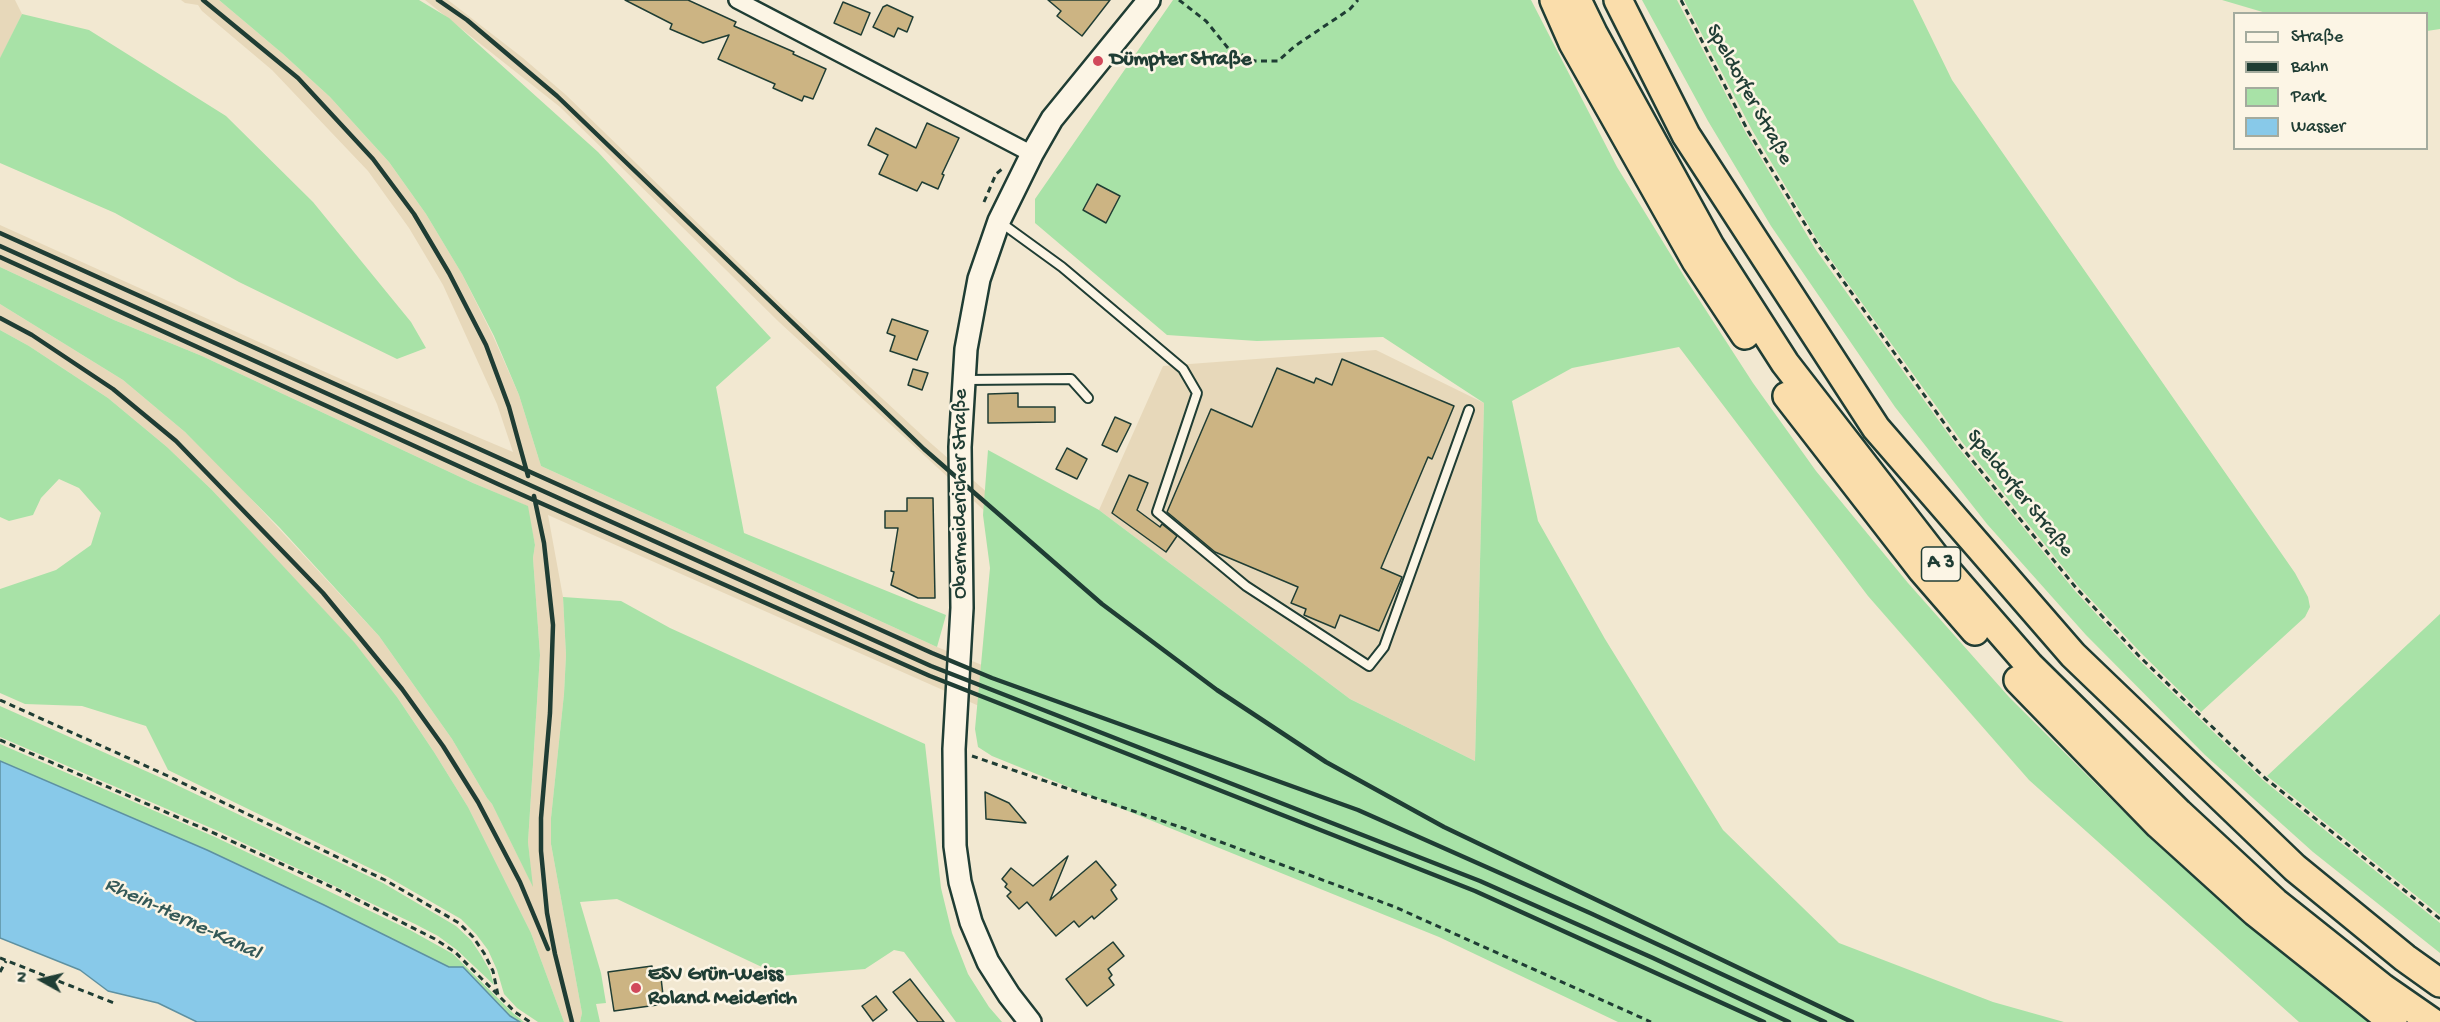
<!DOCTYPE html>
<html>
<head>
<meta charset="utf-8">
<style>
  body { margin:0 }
  #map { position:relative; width:2440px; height:1022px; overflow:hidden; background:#f2e8d1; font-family:"Gochi Hand",sans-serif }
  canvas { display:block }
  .legend { position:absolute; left:2233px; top:12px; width:195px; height:138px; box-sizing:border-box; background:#fcf5e5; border:2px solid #a4ab9e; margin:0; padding:8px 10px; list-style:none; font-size:18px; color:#1f3d34 }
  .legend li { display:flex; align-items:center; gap:12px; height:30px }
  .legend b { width:30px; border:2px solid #a4ab9e }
  .north { position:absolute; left:12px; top:950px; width:60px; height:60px; -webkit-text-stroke:4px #fcf5e5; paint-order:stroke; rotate:278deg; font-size:16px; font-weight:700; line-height:24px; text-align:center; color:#1f3d34 }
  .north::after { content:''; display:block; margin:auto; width:21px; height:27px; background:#1f3d34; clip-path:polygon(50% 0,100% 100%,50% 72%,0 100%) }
</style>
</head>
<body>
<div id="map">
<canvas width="2440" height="1022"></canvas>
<ul class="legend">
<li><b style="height:8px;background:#fcf5e5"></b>Straße</li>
<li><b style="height:8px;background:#1f3d34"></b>Bahn</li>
<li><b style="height:16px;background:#a8e2a7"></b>Park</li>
<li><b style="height:16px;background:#88c9e9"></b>Wasser</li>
</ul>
<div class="north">N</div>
</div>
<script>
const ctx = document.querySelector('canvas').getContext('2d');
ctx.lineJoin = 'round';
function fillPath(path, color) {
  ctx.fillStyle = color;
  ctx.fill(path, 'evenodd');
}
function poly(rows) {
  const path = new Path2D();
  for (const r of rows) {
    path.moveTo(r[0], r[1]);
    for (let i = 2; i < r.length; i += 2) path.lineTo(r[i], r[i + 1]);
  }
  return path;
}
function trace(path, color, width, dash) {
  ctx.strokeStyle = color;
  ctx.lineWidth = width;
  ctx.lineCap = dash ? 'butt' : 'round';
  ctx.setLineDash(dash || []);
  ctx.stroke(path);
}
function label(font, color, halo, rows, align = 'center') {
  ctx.font = font + ' "Gochi Hand",sans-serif';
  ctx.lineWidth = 5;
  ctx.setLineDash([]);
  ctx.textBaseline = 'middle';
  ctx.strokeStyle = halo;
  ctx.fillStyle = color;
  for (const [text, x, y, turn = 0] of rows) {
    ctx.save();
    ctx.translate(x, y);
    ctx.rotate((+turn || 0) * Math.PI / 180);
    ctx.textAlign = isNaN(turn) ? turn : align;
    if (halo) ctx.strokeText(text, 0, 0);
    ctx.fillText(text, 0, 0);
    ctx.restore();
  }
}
const built = poly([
  [0,0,15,0,22,14,0,59],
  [181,0,219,0,283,54,330,97,389,162,426,214,462,274,493,336,519,395,541,466,937,647,1052,693,1408,819,1275,738,1206,692,1097,610,988,514,779,322,560,107,425,0,448,0,523,58,566,95,787,310,926,439,1107,597,1213,678,1278,724,1478,836,1875,1022,1742,1022,1385,864,988,710,548,515,563,597,566,655,564,694,551,818,551,844,582,1013,580,1022,564,1022,531,933,468,807,434,752,397,697,354,643,212,490,167,447,108,398,29,346,0,330,0,304,123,380,185,432,228,474,379,636,452,739,487,798,492,804,532,884,528,842,540,655,533,558,535,545,527,506,473,483,202,356,114,320,0,267,0,225,354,385,513,452,497,404,443,285,409,228,368,171,272,70,202,11,198,5,185,3],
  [1376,350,1484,403,1475,761,1350,699,1099,510,1163,366]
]);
const green = poly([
  [219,0,419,0,449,18,598,152,771,338,716,387,744,533,946,615,937,647,541,466,519,395,494,336,462,274,426,214,389,162,330,97,283,54],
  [1173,0,1531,0,1617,167,1687,281,1753,383,1816,471,1908,583,2009,697,2153,841,2254,931,2368,1022,2299,1022,2029,780,1868,596,1679,347,1572,368,1512,401,1538,521,1605,639,1723,830,1839,943,1993,1002,2064,1022,1618,1022,1439,937,992,756,978,747,975,729,990,568,983,515,988,450,1099,510,1350,699,1475,761,1484,403,1383,337,1257,341,1167,335,1035,223,1035,199],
  [1642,0,1677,0,1746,133,1816,250,1957,446,2075,591,2137,658,2263,780,2440,923,2440,953,2313,852,2205,755,2086,635,1987,524,1895,407,1771,226,1708,121],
  [1684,0,1913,0,1952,80,2295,573,2308,597,2310,607,2305,617,2201,712,2141,653,2079,587,1962,442,1821,246,1752,130],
  [2222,0,2440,0,2440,29,2427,31,2426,14,2266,13],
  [22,14,89,30,226,116,313,202,411,322,426,348,397,359,239,282,115,213,0,163,0,58],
  [0,267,114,320,202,356,473,483,528,506,535,545,533,558,540,655,528,842,533,887,492,804,487,798,452,739,379,636,280,528,185,432,123,380,0,304],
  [0,330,29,346,108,398,167,447,212,490,354,642,397,697,434,752,468,807,531,933,564,1022,538,1022,517,1008,504,994,497,970,488,950,476,934,461,919,388,877,168,770,146,726,82,706,25,704,0,693,0,589,56,570,91,545,101,513,79,488,59,479,41,498,33,515,9,521,0,517],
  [563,597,621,601,670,628,925,744,941,888,952,933,968,974,989,1007,1002,1022,956,1022,904,952,894,950,865,969,781,976,617,899,580,902,601,973,606,1003,596,1004,600,1022,580,1022,582,1013,551,844,551,818,564,694,566,655],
  [2440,614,2440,915,2267,776],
  [0,706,166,780,383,883,456,926,471,940,481,955,490,971,494,985,457,950,438,936,415,924,218,831,0,737],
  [0,744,215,837,410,930,453,954,513,1013,524,1022,520,1022,510,1016,463,967,449,967,324,905,207,850,0,761]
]);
const water = poly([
  [0,761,207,850,324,905,449,967,463,967,510,1016,520,1022,197,1022,158,1003,108,991,80,970,0,938,0,761]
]);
const building = poly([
  [625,0,688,0,736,22,734,26,794,52,793,54,826,69,813,99,804,96,802,101,773,88,775,84,718,59,729,35,703,43,670,29,672,24,625,0],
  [1048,0,1110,0,1082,36,1057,16,1061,11,1048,0],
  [843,2,870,13,861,35,834,23,843,2],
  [887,5,913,17,907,32,898,28,894,37,873,27,883,7,887,5],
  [927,123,959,138,942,174,944,175,938,189,922,182,917,191,879,174,888,155,868,145,876,128,916,148,927,123],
  [1097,184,1120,196,1106,223,1083,210,1097,184],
  [892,319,928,331,917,360,890,351,895,336,887,333,892,319],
  [1342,359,1454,406,1432,459,1428,457,1381,568,1402,577,1379,631,1340,615,1335,628,1304,615,1306,609,1291,603,1298,587,1215,552,1167,512,1211,409,1252,427,1277,368,1314,383,1316,378,1332,385,1342,359],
  [913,369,928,373,922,390,908,385,913,369],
  [1018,393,1018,407,1055,407,1055,422,988,423,988,394,1018,393],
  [1115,417,1131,424,1117,452,1102,445,1115,417],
  [1067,448,1087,459,1077,479,1056,469,1067,448],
  [1129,475,1148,483,1137,510,1160,527,1162,524,1177,536,1166,552,1112,513,1129,475],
  [907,498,933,498,935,598,918,598,891,585,894,572,891,571,898,528,885,528,885,511,907,511,907,498],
  [985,792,1009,803,1026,823,986,819,985,792],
  [1068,856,1050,900,1096,861,1116,885,1111,890,1117,899,1094,919,1092,916,1079,927,1074,921,1056,936,1027,902,1019,909,1007,896,1011,892,1005,887,1007,884,1002,879,1011,868,1033,886,1068,856],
  [1113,942,1124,956,1108,969,1112,975,1109,978,1114,985,1087,1006,1066,979,1113,942],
  [652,966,652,970,660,969,664,1004,614,1011,608,972,652,966],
  [910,979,921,993,944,1022,918,1022,893,992,910,979],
  [876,996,887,1010,873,1021,862,1006,876,996]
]);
const path = poly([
  [1179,0,1206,21,1228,48,1255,61,1278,61,1295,46,1350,9,1358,0],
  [1681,0,1748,131,1819,247,1959,444,2077,589,2139,656,2265,778,2440,919],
  [984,202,996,174,1002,169],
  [0,700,168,776,385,880,459,923,473,937,484,953,493,971,498,995],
  [0,740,216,834,334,888,435,939,455,952,515,1012,530,1022],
  [972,756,1186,829,1395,907,1651,1022],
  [0,958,114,1003],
  [0,972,6,961]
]);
const lane = poly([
  [1000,222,1062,267,1183,369,1197,393,1157,512,1246,586,1369,666,1384,647,1469,410],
  [967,380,1071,379,1088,398]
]);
const street = poly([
  [737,0,1032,154]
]);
const secondary = poly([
  [1030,1022,1009,995,988,962,971,922,960,882,955,846,954,749,962,608,960,447,966,349,979,279,999,221,1032,154,1052,119,1149,0]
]);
const highway = poly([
  [1554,0,1573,43,1696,261,1745,335],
  [1577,0,1593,33,1710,246,1785,363,1936,558,2030,666,2179,813,2275,902,2383,988,2432,1022],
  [1618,0,1686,135,1876,428,2073,655,2295,868,2405,958,2440,983],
  [1787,396,1922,570,1975,631],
  [2018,680,2159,825,2255,912,2393,1022]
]);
const rail = poly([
  [203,0,298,78,373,159,414,214,449,273,486,345,509,407,528,476],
  [438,0,467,20,557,96,924,449,1102,604,1217,690,1326,762,1444,827,1852,1022],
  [0,233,932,653,992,678,1358,810,1590,913,1825,1022],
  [0,246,931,666,1480,881,1653,958,1789,1022],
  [0,257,500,485,930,676,1475,891,1764,1022],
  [0,318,32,335,113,389,176,441,323,593,402,689,443,746,478,802,520,882,548,949],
  [534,496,544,543,553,625,550,713,541,818,541,851,547,913,555,954,572,1022]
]);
const markers = [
  [1098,61,6,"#d1495b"],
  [636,988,6,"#d1495b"]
];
const shields = [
  [1941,564,39]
];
const shieldNames = [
  ["A 3",1941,564]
];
const poiNames = [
  ["Dümpter Straße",1110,61],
  ["ESV Grün-Weiss",648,976],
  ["Roland Meiderich",648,1000]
];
const streetNames = [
  ["Speldorfer Straße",1748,95,61],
  ["Obermeidericher Straße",962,494,-90],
  ["Speldorfer Straße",2019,494,51]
];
const waterNames = [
  ["Rhein-Herne-Kanal",182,920,25]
];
fillPath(built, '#e7d8ba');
fillPath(green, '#a8e2a7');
fillPath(water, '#88c9e9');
trace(water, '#5e91a1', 1.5);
fillPath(building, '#ccb483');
trace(building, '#1f3d34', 1.5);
trace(lane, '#1f3d34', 12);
trace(street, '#1f3d34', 20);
trace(secondary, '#1f3d34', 26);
trace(highway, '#1f3d34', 32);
trace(path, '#1f3d34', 3, [6, 4.5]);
trace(lane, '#fcf5e5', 8);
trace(street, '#fcf5e5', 15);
trace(secondary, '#fcf5e5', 21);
trace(highway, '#faddab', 27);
trace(rail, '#1f3d34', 4.5);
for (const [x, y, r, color] of markers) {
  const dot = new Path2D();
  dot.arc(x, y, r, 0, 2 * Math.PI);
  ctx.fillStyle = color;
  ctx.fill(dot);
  trace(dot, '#fcf5e5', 2);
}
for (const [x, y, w] of shields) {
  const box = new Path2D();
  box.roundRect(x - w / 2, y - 17, w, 34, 4.5);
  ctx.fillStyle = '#fcf5e5';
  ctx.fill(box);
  trace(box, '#1f3d34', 1.5);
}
label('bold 20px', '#1f3d34', null, shieldNames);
label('bold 21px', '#1f3d34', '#fcf5e5', poiNames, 'left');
label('21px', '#1f3d34', '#fcf5e5', streetNames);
label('italic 22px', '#345958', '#fcf5e5', waterNames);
</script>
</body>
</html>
